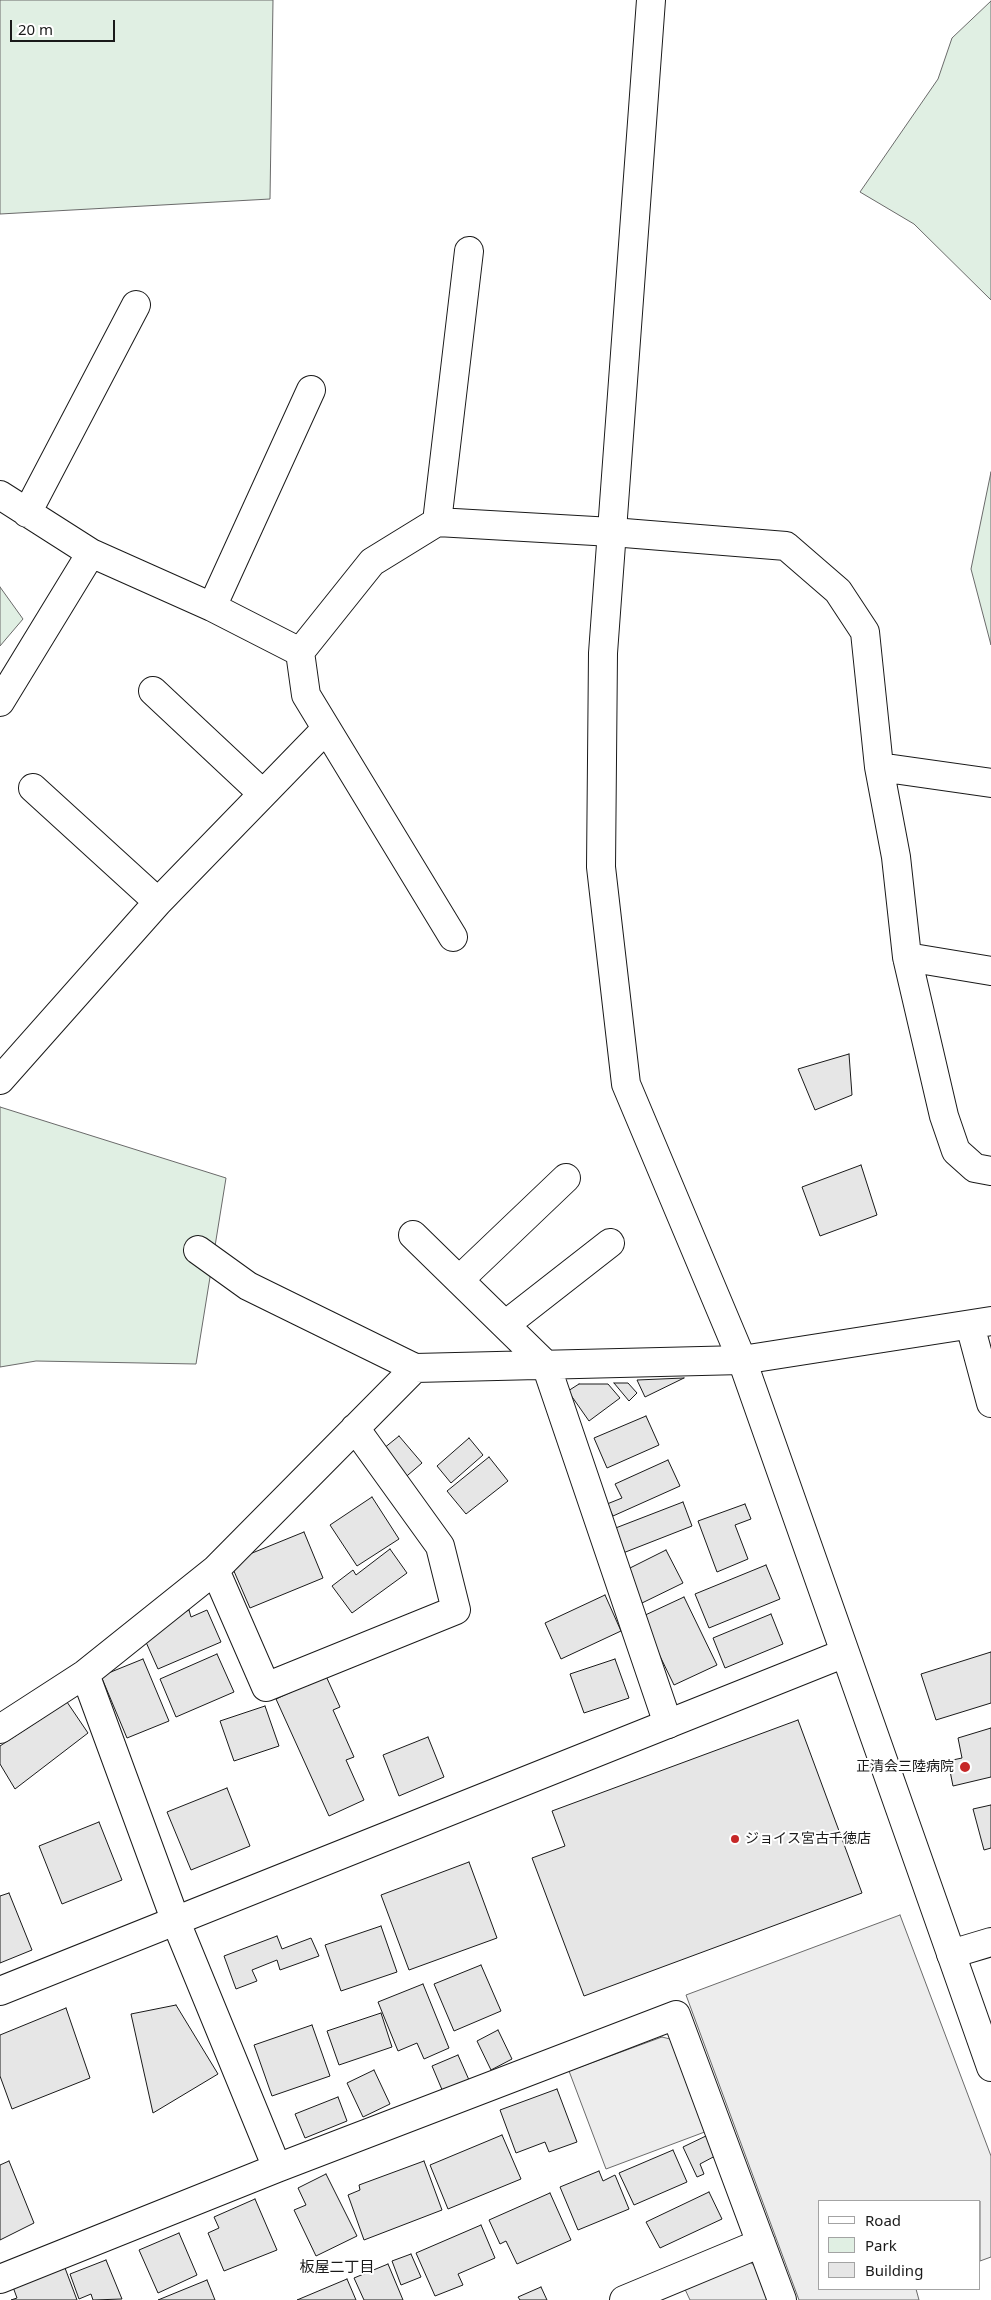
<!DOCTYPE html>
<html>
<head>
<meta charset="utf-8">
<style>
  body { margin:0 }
  #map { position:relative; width:991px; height:2300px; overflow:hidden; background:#fff; font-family:"Noto Sans",sans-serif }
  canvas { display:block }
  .legend { position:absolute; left:818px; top:2200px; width:162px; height:90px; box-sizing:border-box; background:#fff; border:1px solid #a3a3a3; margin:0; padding:6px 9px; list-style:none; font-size:15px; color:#1a1a1a }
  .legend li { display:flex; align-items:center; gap:10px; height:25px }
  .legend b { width:25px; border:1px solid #a3a3a3 }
  .scale { position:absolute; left:10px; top:20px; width:105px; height:22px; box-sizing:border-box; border:2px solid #1a1a1a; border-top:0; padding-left:6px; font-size:15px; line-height:18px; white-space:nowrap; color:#1a1a1a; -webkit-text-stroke:4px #fff; paint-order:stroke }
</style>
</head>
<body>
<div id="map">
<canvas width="991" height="2300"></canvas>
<ul class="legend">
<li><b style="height:6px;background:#fff"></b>Road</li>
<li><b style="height:14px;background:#e0efe3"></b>Park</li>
<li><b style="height:14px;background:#e6e6e6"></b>Building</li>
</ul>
<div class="scale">20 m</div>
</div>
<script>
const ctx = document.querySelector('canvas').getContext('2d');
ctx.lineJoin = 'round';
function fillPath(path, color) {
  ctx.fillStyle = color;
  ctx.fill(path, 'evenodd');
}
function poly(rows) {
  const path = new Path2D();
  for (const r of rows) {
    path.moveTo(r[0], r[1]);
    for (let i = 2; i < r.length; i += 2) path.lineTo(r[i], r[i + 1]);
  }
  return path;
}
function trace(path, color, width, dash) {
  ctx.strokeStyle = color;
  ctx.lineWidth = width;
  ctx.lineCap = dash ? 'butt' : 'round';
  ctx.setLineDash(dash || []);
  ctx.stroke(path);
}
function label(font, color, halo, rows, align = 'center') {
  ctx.font = font + ' "Noto Sans","Noto Sans JP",sans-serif';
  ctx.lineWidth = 4;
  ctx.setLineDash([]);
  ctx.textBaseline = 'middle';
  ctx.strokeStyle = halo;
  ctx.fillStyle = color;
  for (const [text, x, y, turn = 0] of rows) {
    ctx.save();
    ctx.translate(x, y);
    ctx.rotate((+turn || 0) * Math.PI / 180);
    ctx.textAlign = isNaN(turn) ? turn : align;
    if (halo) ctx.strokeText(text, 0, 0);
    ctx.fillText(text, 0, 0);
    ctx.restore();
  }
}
const green = poly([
  [0,0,273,0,270,199,0,214,0,0],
  [991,1,991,300,914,224,860,192,938,79,952,38,991,1],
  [991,472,991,645,971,569,991,472],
  [0,587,23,619,0,646,0,587],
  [0,1107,226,1178,196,1364,36,1361,0,1367,0,1107]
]);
const parking = poly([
  [900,1915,991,2156,991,2257,980,2261,980,2201,820,2201,820,2289,916,2289,919,2300,799,2300,686,1995,900,1915],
  [662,2037,670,2039,710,2130,606,2169,569,2071,662,2037],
  [742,2257,757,2267,768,2300,690,2300,683,2285,742,2257]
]);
const building = poly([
  [849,1054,852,1095,815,1110,798,1069,849,1054],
  [861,1165,877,1215,820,1236,802,1187,861,1165],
  [684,1378,645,1397,637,1380,684,1378],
  [614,1383,628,1383,637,1393,629,1401,614,1383],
  [579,1384,608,1384,620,1398,589,1421,568,1391,579,1384],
  [646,1416,659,1445,607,1468,594,1438,646,1416],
  [399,1436,422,1463,401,1481,378,1453,399,1436],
  [469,1438,483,1455,451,1483,437,1466,469,1438],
  [489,1457,508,1481,466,1514,447,1491,489,1457],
  [668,1460,680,1486,613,1516,607,1504,622,1498,615,1484,668,1460],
  [372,1497,399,1539,357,1566,330,1525,372,1497],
  [683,1502,692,1526,623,1553,613,1529,683,1502],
  [745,1504,751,1519,735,1525,748,1559,717,1572,698,1521,745,1504],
  [304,1532,323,1578,250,1608,230,1562,304,1532],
  [390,1549,407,1573,352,1613,332,1586,353,1570,356,1575,390,1549],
  [666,1550,683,1583,642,1603,626,1570,666,1550],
  [766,1565,780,1599,709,1628,695,1594,766,1565],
  [605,1595,621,1631,561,1659,545,1623,605,1595],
  [684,1597,717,1665,674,1685,641,1617,684,1597],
  [189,1610,191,1617,207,1610,221,1642,158,1669,141,1631,189,1610],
  [771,1614,783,1644,725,1668,713,1638,771,1614],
  [991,1652,991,1703,936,1720,921,1674,991,1652],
  [217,1654,234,1692,176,1717,160,1679,217,1654],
  [143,1659,169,1721,127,1738,101,1676,143,1659],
  [615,1659,629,1698,584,1713,570,1674,615,1659],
  [326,1676,340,1707,333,1710,354,1757,346,1760,364,1800,329,1816,276,1699,326,1676],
  [67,1702,88,1733,15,1789,0,1764,0,1746,67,1702],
  [265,1706,279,1746,234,1761,220,1721,265,1706],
  [798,1720,862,1893,584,1996,532,1858,565,1846,552,1811,798,1720],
  [991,1728,991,1777,953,1786,948,1761,962,1758,958,1738,991,1728],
  [428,1737,444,1777,399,1796,383,1755,428,1737],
  [227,1788,250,1846,191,1870,167,1812,227,1788],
  [991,1805,991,1848,984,1850,973,1809,991,1805],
  [99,1822,122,1880,62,1904,39,1846,99,1822],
  [469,1862,497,1938,409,1970,381,1895,469,1862],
  [9,1893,32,1950,0,1963,0,1896,9,1893],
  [381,1926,397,1972,341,1991,325,1945,381,1926],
  [277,1936,282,1949,311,1938,319,1956,280,1970,277,1960,252,1970,257,1981,236,1989,224,1956,277,1936],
  [481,1965,501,2011,454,2031,434,1984,481,1965],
  [423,1984,449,2048,424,2059,417,2043,398,2051,378,2002,423,1984],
  [176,2005,218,2074,153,2113,131,2014,176,2005],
  [66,2008,90,2078,12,2109,0,2076,0,2035,66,2008],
  [381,2013,392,2047,339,2065,327,2031,381,2013],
  [312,2025,330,2076,272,2096,254,2045,312,2025],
  [498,2030,512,2059,491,2070,477,2041,498,2030],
  [458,2055,469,2080,443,2092,432,2066,458,2055],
  [374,2070,390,2104,363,2117,347,2083,374,2070],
  [557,2089,577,2142,549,2152,545,2142,516,2153,500,2110,557,2089],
  [338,2097,347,2121,305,2138,295,2114,338,2097],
  [502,2135,521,2179,448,2209,430,2165,502,2135],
  [708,2135,717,2155,700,2164,704,2174,697,2177,683,2147,708,2135],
  [673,2150,687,2182,634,2205,619,2173,673,2150],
  [9,2161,34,2223,0,2240,0,2165,9,2161],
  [424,2161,442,2210,364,2240,348,2195,360,2190,359,2185,424,2161],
  [599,2171,603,2181,615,2175,629,2209,578,2230,560,2187,599,2171],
  [326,2174,357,2236,316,2256,294,2210,306,2205,298,2188,326,2174],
  [709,2192,722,2219,660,2248,646,2222,709,2192],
  [550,2193,571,2240,517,2264,506,2241,500,2244,489,2220,550,2193],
  [255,2199,277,2250,224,2271,208,2233,219,2228,214,2217,255,2199],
  [481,2225,495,2258,458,2274,463,2285,435,2296,416,2253,481,2225],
  [179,2233,197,2275,158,2293,139,2250,179,2233],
  [411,2254,421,2277,401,2285,392,2261,411,2254],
  [106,2260,122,2299,93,2300,91,2294,79,2299,70,2274,106,2260],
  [388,2264,403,2300,364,2300,354,2278,388,2264],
  [65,2268,77,2300,11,2300,17,2298,13,2287,65,2268],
  [347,2279,356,2300,297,2300,347,2279],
  [207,2280,215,2300,158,2300,207,2280],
  [541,2287,547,2300,520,2300,518,2297,541,2287]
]);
const minor = poly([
  [0,495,91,553,212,607,300,652,306,695,453,937],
  [27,513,136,305],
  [437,522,469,251],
  [212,607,311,390],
  [300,652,372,562,437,522,612,532,786,546,838,591,865,632,879,767,896,857,907,957,944,1116,956,1151,975,1168,991,1171],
  [153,691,263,794],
  [0,702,91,553],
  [879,767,991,783],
  [33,788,158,902],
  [907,957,991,971],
  [0,1080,158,902,326,729],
  [413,1235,546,1365,668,1724],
  [198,1250,248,1286,415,1368],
  [459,1280,566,1178],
  [505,1325,610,1243],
  [970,1325,991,1403],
  [215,1570,266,1687,456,1610,440,1546,355,1428],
  [85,1674,176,1922,277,2168],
  [0,1729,85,1674,215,1570,415,1368,742,1360,991,1321],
  [951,1954,991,1942],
  [0,2279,277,2168,676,2015,782,2300],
  [624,2300,761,2243]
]);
const tertiary = poly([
  [651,0,603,653,601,867,626,1084,742,1360,991,2067],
  [0,1991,845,1653]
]);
const markers = [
  [965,1767,6,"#c62828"],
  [735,1839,5,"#c62828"]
];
const poiNames = [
  ["正清会三陸病院",954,1767],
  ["ジョイス宮古千徳店",745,1839,"left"]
];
const neighbourhoodNames = [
  ["板屋二丁目",337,2268]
];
fillPath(green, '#e0efe3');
trace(green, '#6a6a6a', 1);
fillPath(parking, '#ededed');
trace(parking, '#6a6a6a', 1);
fillPath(building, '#e6e6e6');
trace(building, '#1a1a1a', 1);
trace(minor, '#1a1a1a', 30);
trace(tertiary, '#1a1a1a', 30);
trace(minor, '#fff', 28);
trace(tertiary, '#fff', 28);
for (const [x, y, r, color] of markers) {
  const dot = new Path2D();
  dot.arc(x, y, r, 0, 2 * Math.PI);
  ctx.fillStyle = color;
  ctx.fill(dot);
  trace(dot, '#fff', 2);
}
label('14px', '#1a1a1a', '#fff', poiNames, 'right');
label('15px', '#1a1a1a', '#fff', neighbourhoodNames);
</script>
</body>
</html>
